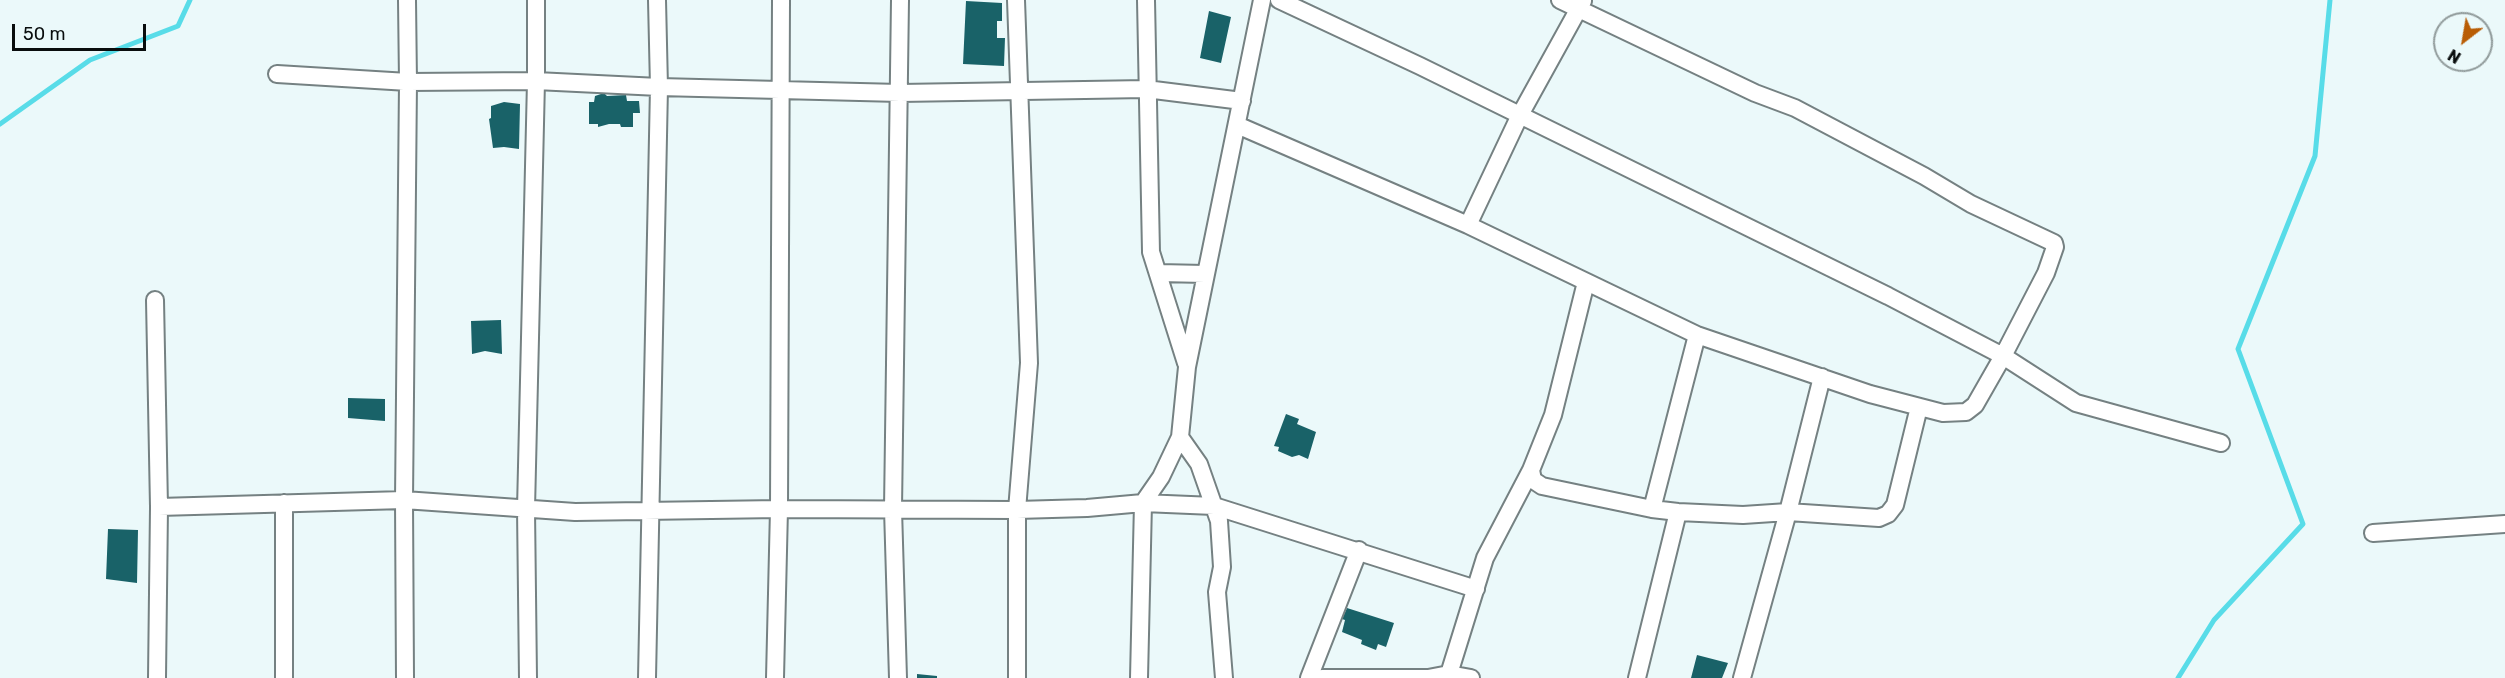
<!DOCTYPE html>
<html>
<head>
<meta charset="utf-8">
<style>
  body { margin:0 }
  #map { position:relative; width:2505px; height:678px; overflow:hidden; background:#ebf9fa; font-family:Rubik,sans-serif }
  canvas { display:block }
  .north { position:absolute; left:2433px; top:12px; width:60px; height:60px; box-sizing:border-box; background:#ebf9fa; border:2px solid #919b9b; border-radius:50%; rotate:211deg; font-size:16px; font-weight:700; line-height:24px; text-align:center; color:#090d0d }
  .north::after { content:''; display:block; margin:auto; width:21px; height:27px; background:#b95d05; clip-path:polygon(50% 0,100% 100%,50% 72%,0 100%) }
  .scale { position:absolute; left:12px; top:24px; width:134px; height:27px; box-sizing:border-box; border:3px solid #090d0d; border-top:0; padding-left:8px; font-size:18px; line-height:21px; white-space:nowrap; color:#090d0d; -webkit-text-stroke:4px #ebf9fa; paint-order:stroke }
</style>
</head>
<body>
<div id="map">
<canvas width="2505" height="678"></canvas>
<div class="north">N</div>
<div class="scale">50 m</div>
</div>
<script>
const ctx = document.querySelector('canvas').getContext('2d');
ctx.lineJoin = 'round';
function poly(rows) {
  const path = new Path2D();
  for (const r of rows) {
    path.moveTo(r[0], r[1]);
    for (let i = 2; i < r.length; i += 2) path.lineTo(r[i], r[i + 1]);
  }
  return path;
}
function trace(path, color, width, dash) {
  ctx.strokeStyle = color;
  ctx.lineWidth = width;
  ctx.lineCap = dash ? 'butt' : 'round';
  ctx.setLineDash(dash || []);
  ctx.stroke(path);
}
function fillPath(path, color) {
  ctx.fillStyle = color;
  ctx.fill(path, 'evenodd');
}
const stream = poly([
  [0,124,90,60,178,26,190,0],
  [2178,678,2214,620,2303,524,2238,349,2315,156,2330,0]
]);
const building = poly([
  [966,1,1002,3,1002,21,997,21,997,38,1005,38,1004,66,963,64],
  [1209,11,1231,17,1221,63,1200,58],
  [604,93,607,96,626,95,627,101,639,101,640,113,633,113,633,127,621,127,620,124,609,124,598,127,598,124,589,124,589,102,594,102,595,96],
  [504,102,520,104,519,149,504,147,493,148,489,119,491,118,491,106],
  [501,320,502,354,485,351,472,354,471,321],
  [348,398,385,399,385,421,348,418],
  [1286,414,1299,419,1297,424,1316,432,1308,459,1299,455,1292,457,1278,451,1279,447,1274,446],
  [108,529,138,530,137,583,106,579],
  [1347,608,1394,623,1386,647,1378,644,1376,650,1361,644,1362,640,1342,632,1345,620,1342,619],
  [1697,655,1728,663,1722,678,1691,678],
  [917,674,937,676,937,678,917,678]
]);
const minor = poly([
  [1016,0,1029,363,1017,510,1017,678],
  [1146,0,1151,252,1186,363],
  [1279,0,1420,66,1888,296,2003,356,2076,403,2221,443],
  [277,74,408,82,536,81,659,87,900,93,1146,89,1242,101],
  [1237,125,1468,225,1697,335,1870,394,1943,413,1966,412,1975,405,2003,356,2046,273,2055,247,2054,243,1971,204,1924,176,1795,108,1755,93,1560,0],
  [1468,225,1520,115,1583,1],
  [1159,273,1205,274],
  [1586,282,1553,415,1531,470,1533,480,1542,486,1652,509,1678,512,1743,515,1788,512,1879,518,1888,514,1895,505,1919,407],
  [155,300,159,507],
  [1180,437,1199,464,1219,521,1222,567,1217,592,1224,678],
  [1652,509,1697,335],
  [2373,533,2505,524],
  [1449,674,1485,558,1531,470],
  [157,678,159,507,404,500,575,512,779,509,1017,510,1087,508,1143,503,1161,477,1180,437,1187,367,1262,0],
  [284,678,284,503],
  [405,678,404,500,408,82,407,0],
  [528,678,526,509,536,81,536,0],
  [647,678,659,87,657,0],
  [775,678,779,509,781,0],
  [898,678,893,509,900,0],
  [1139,678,1143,503,1214,506,1476,589],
  [1309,678,1359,550],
  [1322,678,1428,678,1449,674,1471,678],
  [1637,678,1678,512],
  [1742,678,1788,512,1822,377]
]);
trace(stream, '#58dce8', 5);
fillPath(building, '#196268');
trace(minor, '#758182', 20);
trace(minor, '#fff', 16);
</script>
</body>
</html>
